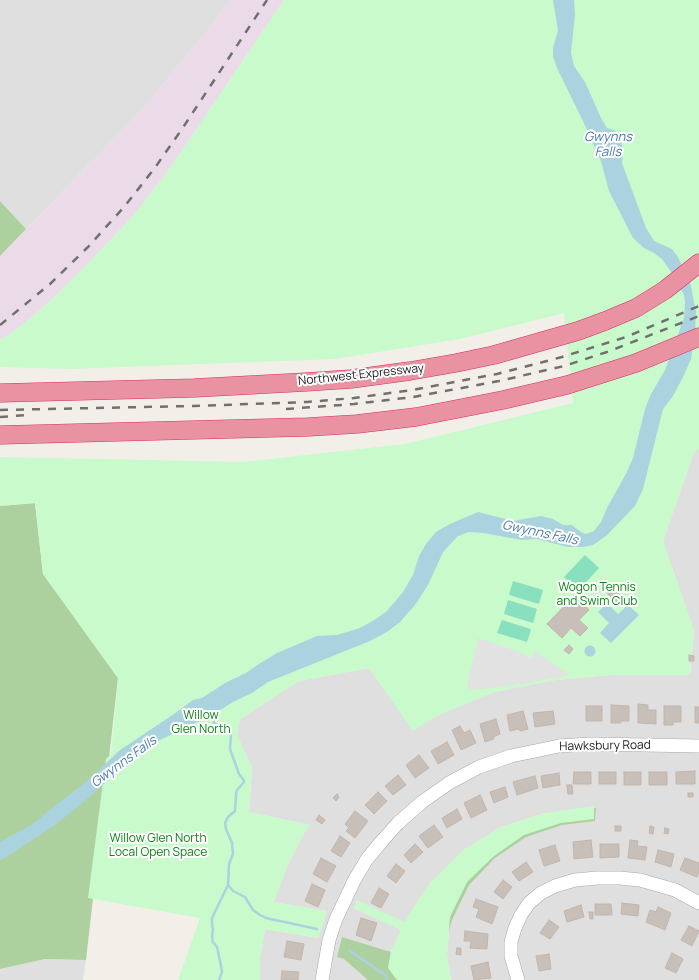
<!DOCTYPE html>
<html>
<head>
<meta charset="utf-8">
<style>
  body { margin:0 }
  canvas { display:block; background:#f2efe9 }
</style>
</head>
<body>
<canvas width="699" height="980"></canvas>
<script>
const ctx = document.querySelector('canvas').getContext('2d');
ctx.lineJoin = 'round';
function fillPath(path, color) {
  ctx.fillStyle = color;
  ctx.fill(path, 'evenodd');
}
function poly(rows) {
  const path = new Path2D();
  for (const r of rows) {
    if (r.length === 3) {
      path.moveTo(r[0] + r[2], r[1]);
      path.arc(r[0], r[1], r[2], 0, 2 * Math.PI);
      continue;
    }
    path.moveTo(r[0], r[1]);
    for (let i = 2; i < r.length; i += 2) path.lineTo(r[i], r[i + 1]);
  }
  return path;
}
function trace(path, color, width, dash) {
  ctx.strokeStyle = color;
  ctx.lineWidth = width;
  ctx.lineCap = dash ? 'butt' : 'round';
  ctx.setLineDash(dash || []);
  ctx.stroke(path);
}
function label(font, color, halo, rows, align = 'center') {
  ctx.font = font + ' Manrope,sans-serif';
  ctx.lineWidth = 4;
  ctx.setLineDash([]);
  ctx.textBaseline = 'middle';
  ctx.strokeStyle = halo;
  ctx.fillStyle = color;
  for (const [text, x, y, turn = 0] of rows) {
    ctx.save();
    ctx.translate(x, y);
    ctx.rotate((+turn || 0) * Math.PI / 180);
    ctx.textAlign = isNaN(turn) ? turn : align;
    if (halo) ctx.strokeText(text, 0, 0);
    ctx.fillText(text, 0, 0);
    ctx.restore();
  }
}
const residential = poly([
  [0,0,230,0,212,25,137,116,26,229,0,201],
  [699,449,699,980,451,980,447,955,450,917,467,882,545,813,501,827,462,851,430,883,404,922,357,901,354,908,401,930,391,951,397,980,260,980,260,958,265,929,318,938,327,911,273,902,290,860,304,833,310,825,249,812,252,768,237,735,240,719,299,681,369,668,413,730,438,715,494,692,555,680,610,675,690,675,694,631,663,541,694,452],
  [45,959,86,960,83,980,0,980,0,969]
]);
const industrial = poly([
  [230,0,284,0,166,174,132,217,96,256,57,295,27,321,10,334,0,340,0,256,137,116,212,25]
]);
const forest = poly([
  [0,201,26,229,0,256],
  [35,503,43,574,118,678,86,960,45,959,0,969,0,506],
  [596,808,595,821,562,825,526,837,495,858,469,885,452,920,442,956,449,980,368,980,344,959,337,957,342,937,394,953,432,885,547,814]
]);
const park = poly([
  [284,0,699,0,699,449,694,452,663,541,694,631,690,675,610,675,555,680,494,692,438,715,413,731,369,668,299,681,240,719,237,735,252,768,249,812,310,825,304,833,290,860,274,902,327,911,318,938,265,929,260,958,260,980,178,980,200,918,88,898,106,759,111,754,118,678,43,574,35,503,0,506,0,457,244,462,405,444,573,403,564,313,460,339,335,359,70,369,0,367,0,340,10,334,27,321,57,295,95,256,132,217,166,174],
  [594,806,594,819,561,823,524,835,494,856,467,882,450,917,447,955,451,980,397,980,388,968,391,951,401,930,354,908,357,900,404,922,430,883,462,851,501,827,545,813]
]);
const pitch = poly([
  [585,555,599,568,578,591,564,577],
  [513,581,543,590,539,604,509,595],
  [508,600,537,609,533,623,504,614],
  [502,620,531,629,527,642,497,633]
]);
const parking = poly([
  [478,638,519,652,530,658,533,657,535,651,569,675,527,683,475,690,469,689,467,686]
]);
const water = poly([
  [553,0,574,0,575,14,571,53,574,66,585,82,601,118,607,128,616,131,621,139,623,154,622,163,646,228,654,241,672,249,678,257,691,286,693,297,696,312,695,334,691,359,683,377,673,396,663,409,643,489,635,506,606,536,593,545,583,547,568,547,537,539,522,540,483,533,469,532,458,536,443,552,428,585,415,605,400,622,387,632,370,641,268,682,252,693,233,702,212,715,158,741,132,759,87,799,55,825,10,855,0,860,0,842,31,825,88,780,120,750,174,714,193,700,202,698,225,683,246,673,259,664,277,653,317,636,337,635,360,628,376,619,387,611,403,592,413,575,419,556,426,544,436,532,450,524,478,512,513,521,541,516,553,519,563,525,572,525,581,532,586,534,594,531,601,522,608,506,627,472,633,458,645,409,651,394,665,370,677,338,684,317,685,303,684,295,672,273,662,259,654,253,644,248,633,238,609,191,601,161,582,119,557,68,553,56,553,48,558,30],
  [607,603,618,614,628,605,639,615,611,643,600,633,609,623,598,612],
  [590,651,5.5]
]);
const stream = poly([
  [212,712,214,723,231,735,230,749,239,774,243,779,244,782,237,790,236,795,235,811,228,817,225,823,226,829,232,843,233,854,229,864,228,885,212,918,212,923,213,930,212,937,213,942,217,947,221,966,222,972,219,980],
  [228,885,233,891,245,897,253,910,260,915,266,918,317,929],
  [349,950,382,973,386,976,387,980]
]);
const building = poly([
  [612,587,625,600,620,605,607,593,612,587],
  [574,596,589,610,579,620,588,628,580,636,571,628,562,638,547,624,574,596],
  [569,645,573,649,569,654,564,650,569,645],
  [689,655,694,656,694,661,689,661,689,655],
  [638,704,648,705,648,710,656,710,656,724,638,723,638,704],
  [611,705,629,706,629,721,621,721,621,723,611,723,611,705],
  [586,706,602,706,602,721,586,721,586,706],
  [664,706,681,706,681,722,673,722,673,725,664,725,664,706],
  [695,707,699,707,699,723,695,723,695,707],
  [523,711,528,729,520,731,519,729,510,731,507,715,523,711],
  [553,711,555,724,535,727,533,713,553,711],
  [496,719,500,734,493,737,494,739,485,742,480,724,496,719],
  [460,726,464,733,470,730,476,743,461,750,452,730,460,726],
  [447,742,454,755,438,764,431,751,447,742],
  [419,755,429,768,415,778,406,765,419,755],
  [695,771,695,784,676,784,676,772,695,771],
  [574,772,591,772,591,784,573,784,574,772],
  [599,772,616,772,616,784,599,784,599,772],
  [624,772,641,772,641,785,624,785,624,772],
  [649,772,667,772,667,785,649,785,649,772],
  [559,773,560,785,543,788,541,776,559,773],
  [398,775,406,785,393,795,385,786,398,775],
  [535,776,538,788,517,795,513,782,535,776],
  [567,785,572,785,573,794,568,794,567,785],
  [505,787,508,797,494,803,490,792,505,787],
  [378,792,387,801,374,814,365,805,378,792],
  [688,793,693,793,693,797,688,797,688,793],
  [337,794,339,797,336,801,333,798,337,794],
  [480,795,487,810,471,818,464,803,480,795],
  [457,809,462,819,447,828,442,818,457,809],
  [355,811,368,821,355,838,346,831,349,828,345,824,355,811],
  [319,815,325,820,322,824,316,820,319,815],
  [434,825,443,837,428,848,419,836,434,825],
  [615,826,621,826,621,831,615,831,615,826],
  [650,826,654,827,653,834,649,833,650,826],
  [665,828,669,829,668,834,664,833,665,828],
  [340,836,350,843,341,857,331,851,340,836],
  [591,840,593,857,574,859,573,842,591,840],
  [630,840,638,841,637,846,647,847,645,860,628,858,630,840],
  [415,844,423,852,411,863,404,855,415,844],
  [600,844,619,844,619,857,600,858,600,844],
  [555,845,560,861,544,866,539,850,555,845],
  [658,850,674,854,671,867,655,862,658,850],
  [321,858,336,866,327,882,313,874,321,858],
  [685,858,699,863,699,872,697,877,680,870,685,858],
  [526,862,533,872,519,881,512,872,526,862],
  [396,864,405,871,396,883,387,876,396,864],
  [503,880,512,887,503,899,494,892,503,880],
  [312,884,325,890,318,907,305,901,312,884],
  [379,888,389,894,381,908,371,903,379,888],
  [476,899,498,907,492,924,476,917,479,909,473,907,476,899],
  [622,903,639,905,638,916,621,914,622,903],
  [595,904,611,904,612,915,595,915,595,904],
  [581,905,584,917,567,922,564,911,581,905],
  [658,907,671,913,665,930,646,922,650,910,656,912,658,907],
  [589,912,593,912,593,919,590,919,589,912],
  [361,918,377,923,371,941,356,935,361,918],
  [549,920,559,927,550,939,540,933,549,920],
  [689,926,699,931,692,946,681,940,689,926],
  [465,931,488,934,487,949,470,948,471,941,464,941,465,931],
  [287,941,304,944,301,960,284,957,287,941],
  [457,948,461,948,461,955,456,954,457,948],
  [672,953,683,959,676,973,665,968,672,953],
  [549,954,551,969,539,971,536,956,549,954],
  [488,962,491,978,474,980,471,966,488,962],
  [282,971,299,972,298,980,281,980,282,971]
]);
const minor = poly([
  [322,980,329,940,336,919,355,879,367,859,382,841,398,823,422,802,449,783,479,767,511,756,559,746,590,744,699,746],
  [518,980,511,956,511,942,515,928,521,915,529,903,541,893,555,886,575,880,597,878,620,878,640,880,675,890,699,903]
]);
const highway = poly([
  [0,393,194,388,306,382,351,379,410,371,456,363,494,355,578,331,605,321,636,308,665,290,699,263],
  [0,435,308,427,357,424,416,417,503,400,567,385,636,363,699,337]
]);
const rail = poly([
  [0,325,50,284,88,247,124,207,154,169,182,129,267,0],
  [286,409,354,404,413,397,499,381,564,366,607,352,699,316],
  [0,410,194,406,307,402,354,398,412,390,497,374,562,357,626,337,699,306],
  [0,417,28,415]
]);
const streetNames = [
  ["Northwest Expressway",361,375,-6],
  ["Hawksbury Road",605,746,-1]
];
const parkNames = [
  ["Wogon Tennis",597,588],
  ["and Swim Club",597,602],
  ["Willow",201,716],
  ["Glen North",201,730],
  ["Willow Glen North",158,839],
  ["Local Open Space",158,853]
];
const waterNames = [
  ["Gwynns",608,137],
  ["Falls",608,152],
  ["Gwynns Falls",540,533,12],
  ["Gwynns Falls",124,762,-36]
];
fillPath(residential, '#e0dfdf');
fillPath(industrial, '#ebdbe8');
fillPath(forest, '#add19e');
fillPath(park, '#c8facc');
fillPath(pitch, '#88e0be');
fillPath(parking, '#e2e2e2');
fillPath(water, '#aad3df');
trace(stream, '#aad3df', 2.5);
fillPath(building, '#c7bfb8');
trace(building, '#c4b6ab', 1);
trace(minor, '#a9a9a9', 14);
trace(highway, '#dc2a67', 19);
trace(minor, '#fff', 13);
trace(highway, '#e892a2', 18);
trace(rail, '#707070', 2.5, [8, 8]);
label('12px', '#222', '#fff', streetNames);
label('12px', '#0c8416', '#fff', parkNames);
label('italic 13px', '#4a7aab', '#fff', waterNames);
</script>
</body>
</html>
